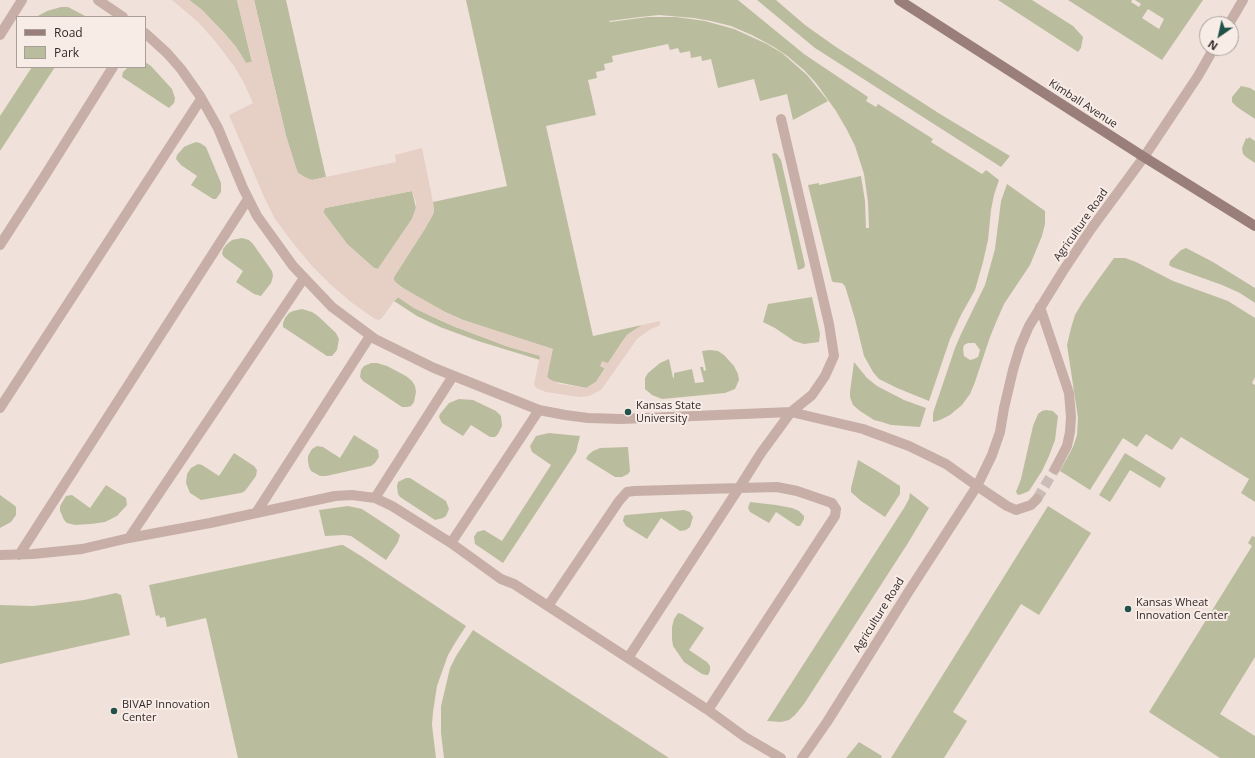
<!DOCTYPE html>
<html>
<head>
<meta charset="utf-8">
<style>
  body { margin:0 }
  #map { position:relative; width:1255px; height:758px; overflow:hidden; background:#f0e1db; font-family:"Open Sans",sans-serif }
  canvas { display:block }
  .legend { position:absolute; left:16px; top:16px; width:130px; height:52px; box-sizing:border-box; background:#f8ece7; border:1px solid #aa9e9b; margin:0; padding:5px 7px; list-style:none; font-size:12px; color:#342928 }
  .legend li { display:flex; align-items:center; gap:8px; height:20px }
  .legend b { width:20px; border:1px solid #aa9e9b }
  .north { position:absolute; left:1199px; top:16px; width:40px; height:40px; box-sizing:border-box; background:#f8ece7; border:1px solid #aa9e9b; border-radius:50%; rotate:214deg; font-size:11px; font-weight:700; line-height:16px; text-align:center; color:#342928 }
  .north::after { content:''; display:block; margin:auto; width:14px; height:18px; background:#21524a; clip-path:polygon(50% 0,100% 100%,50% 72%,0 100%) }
</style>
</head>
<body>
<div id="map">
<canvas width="1255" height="758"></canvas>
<ul class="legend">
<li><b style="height:5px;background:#9a7e7a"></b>Road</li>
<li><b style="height:11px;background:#babd9d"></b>Park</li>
</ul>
<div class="north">N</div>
</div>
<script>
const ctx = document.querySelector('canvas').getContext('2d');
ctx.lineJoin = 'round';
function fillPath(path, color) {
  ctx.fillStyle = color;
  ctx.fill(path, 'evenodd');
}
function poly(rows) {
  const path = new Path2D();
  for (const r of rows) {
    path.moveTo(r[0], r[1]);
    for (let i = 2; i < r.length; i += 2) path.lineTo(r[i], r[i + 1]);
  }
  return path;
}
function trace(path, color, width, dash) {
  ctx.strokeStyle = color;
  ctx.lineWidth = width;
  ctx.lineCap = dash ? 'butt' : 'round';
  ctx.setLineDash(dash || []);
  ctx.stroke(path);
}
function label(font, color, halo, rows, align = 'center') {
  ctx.font = font + ' "Open Sans",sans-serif';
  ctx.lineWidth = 4;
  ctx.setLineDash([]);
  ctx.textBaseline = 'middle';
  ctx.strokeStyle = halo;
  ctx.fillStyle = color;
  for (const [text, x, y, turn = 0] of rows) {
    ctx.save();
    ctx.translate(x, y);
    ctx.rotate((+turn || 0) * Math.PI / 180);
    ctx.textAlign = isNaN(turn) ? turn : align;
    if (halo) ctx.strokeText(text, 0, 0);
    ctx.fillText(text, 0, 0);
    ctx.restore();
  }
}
const green = poly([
  [189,0,237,0,252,62,246,63,236,47,225,34,202,10],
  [254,0,286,0,326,177,312,180,308,179,298,173,296,168,286,136],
  [466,0,738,0,804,54,868,97,866,101,876,107,878,104,933,139,931,142,982,174,986,170,999,180,994,195,991,210,988,240,983,262,975,290,961,315,950,339,929,401,897,388,879,379,873,372,864,356,855,319,845,286,842,283,833,282,832,281,808,185,819,183,819,185,861,176,865,201,866,228,869,228,868,202,864,174,855,146,847,130,836,111,816,83,804,70,786,55,774,47,752,35,731,26,711,21,694,18,659,15,640,17,609,21,610,22,648,17,676,17,705,21,734,29,767,44,782,53,807,75,828,101,793,120,787,94,760,101,754,79,718,88,711,59,702,61,701,56,691,58,690,51,680,53,678,48,670,50,668,44,612,56,613,62,604,64,605,70,596,72,597,78,588,80,596,115,546,126,593,336,642,325,627,335,620,345,596,382,586,388,552,381,549,379,547,377,552,349,463,320,445,312,408,292,395,282,394,280,394,277,430,220,434,212,433,202,507,186],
  [757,0,776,0,805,25,836,47,940,114,1010,156,1001,167,815,48],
  [998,0,1032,0,1073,26,1083,37,1081,48,1078,52],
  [1068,0,1132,0,1131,2,1139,7,1141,4,1135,0,1203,0,1162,60],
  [1148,9,1164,19,1159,29,1142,18],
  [61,7,68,7,87,17,36,17,47,11],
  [145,62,151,66,172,89,175,98,174,103,169,108,122,77,123,72,128,67,145,67],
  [32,67,55,67,0,151,0,116],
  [1241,86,1250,88,1255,91,1255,119,1237,107,1232,102,1232,97],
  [1249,137,1255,141,1255,163,1246,157,1243,154,1242,148,1246,138,1248,139],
  [196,142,200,143,206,147,221,183,221,192,216,199,213,199,191,185,197,176,181,165,176,159,177,155,184,147,188,145],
  [774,153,777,154,781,160,805,265,804,268,798,270,772,154],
  [1007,184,1045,211,1045,224,1042,236,1030,265,1004,304,997,320,990,337,975,382,970,394,962,405,950,415,940,420,933,422,933,413,955,348,961,334,985,285,995,249,1001,201],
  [968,343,975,343,980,350,978,357,974,359,970,360,964,356,963,349,964,345],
  [412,191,416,208,412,219,378,269,374,268,347,244,323,212,325,208],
  [242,238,249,240,253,244,272,271,273,276,271,283,261,296,254,294,236,282,243,271,224,257,222,254,223,249,227,244,232,240],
  [1186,248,1213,262,1255,288,1255,303,1240,293,1222,285,1172,267,1169,265,1170,261,1181,250],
  [1114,258,1125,258,1136,262,1173,281,1228,301,1255,318,1255,377,1252,383,1255,385,1255,502,1241,493,1249,479,1181,437,1172,450,1146,434,1137,447,1123,438,1090,490,1060,471,1073,447,1077,435,1078,418,1067,345,1071,328,1075,315,1082,303,1098,280],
  [398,297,414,308,433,317,453,326,509,347,541,356,540,360,478,341,440,327,417,316,394,301],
  [812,297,820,334,819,342,804,344,794,341,775,328,763,322,768,304],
  [302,309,312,312,318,316,336,333,339,339,337,350,332,356,327,356,283,327,283,323,285,318,289,313,293,311],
  [710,350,718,351,724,355,734,366,738,374,739,380,735,389,725,393,662,399,652,395,645,389,645,378,648,373,660,363,669,359,673,378,674,377,674,373,692,369,695,383,704,382,700,367,703,367,704,371,706,370,702,351],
  [854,362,867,378,877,386,904,400,926,408,920,427,891,425,882,422,874,420,860,411,853,405,850,397,850,392],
  [371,363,377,363,387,366,406,376,412,381,415,386,416,392,414,402,411,406,407,407,402,407,363,381,360,377,361,370,364,366],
  [459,399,473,400,496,411,501,416,502,426,498,434,495,437,490,437,471,425,463,436,442,423,439,417,440,414,449,403],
  [1046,410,1053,411,1058,416,1055,440,1049,456,1042,471,1029,491,1022,494,1018,495,1016,492,1021,479,1033,426,1038,414,1042,411],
  [549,433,580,436,576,452,503,563,475,544,474,537,477,532,484,530,502,541,551,465,532,452,530,446,536,436],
  [354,435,378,450,379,457,375,463,371,466,326,476,320,476,311,471,309,467,308,461,308,456,312,449,317,446,323,447,340,458],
  [628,447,630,471,628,474,622,477,615,477,586,459,588,455,593,451,600,448],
  [234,453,254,466,257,470,256,476,245,491,241,493,201,500,190,493,186,483,187,474,191,468,198,464,202,465,219,476],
  [1125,453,1166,478,1160,488,1130,470,1110,502,1099,495],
  [858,460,877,471,900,486,900,494,885,517,861,501,851,492,851,488],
  [406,478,410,478,446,501,449,509,446,516,443,518,435,520,400,497,398,494,397,486,398,482],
  [106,485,126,498,127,505,117,516,105,522,91,524,75,525,67,523,64,520,60,511,60,506,66,496,72,495,90,508],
  [910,493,929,508,908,543,804,704,795,715,789,720,781,722,767,721,904,508,909,499],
  [0,495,14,505,16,507,16,515,11,522,0,528],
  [750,502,776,505,792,508,799,511,804,516,804,519,800,526,797,526,776,512,769,523,750,512,748,508],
  [348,506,362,509,394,530,400,535,398,542,386,560,351,536,344,535,325,536,319,510],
  [1048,506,1091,533,1039,615,1021,604,953,712,967,721,944,758,891,758],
  [684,510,690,512,693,517,690,527,686,530,680,531,661,518,647,539,626,526,623,521,624,516,626,515],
  [1252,536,1255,537,1255,657,1220,714,1255,736,1255,758,1220,758,1149,712,1252,546,1248,543],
  [341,545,343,545,361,556,466,626,455,643,448,655,437,686,433,712,432,725,436,758,238,758,206,618,167,627,165,617,160,618,159,615,156,616,149,585],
  [116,593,121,595,130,635,0,664,0,605,33,606,60,603,84,600],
  [678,613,682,614,704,628,689,650,707,662,710,666,710,671,708,675,706,675,702,674,684,662,673,646,672,639,672,627,674,619],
  [473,630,669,758,444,758,441,733,441,706,450,668,456,656],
  [859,742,882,756,881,758,846,758]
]);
const plaza = poly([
  [172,0,189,0,202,10,225,34,236,47,246,63,252,62,237,0,254,0,286,136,296,168,298,173,302,176,312,180,396,162,395,155,422,148,433,202,434,212,425,229,394,277,394,280,398,285,445,312,463,320,553,349,547,377,549,379,560,384,586,388,596,382,605,369,600,366,602,361,608,363,620,345,627,335,642,325,660,321,660,325,649,330,637,339,601,390,589,396,579,397,546,392,536,388,534,384,540,356,509,347,453,326,414,308,398,297,394,301,382,318,379,320,375,319,351,302,331,285,312,266,293,243,275,219,265,199,229,115,253,103,244,83,234,66,215,41,198,22],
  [412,191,416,202,416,208,412,219,378,269,374,268,347,244,323,212,325,208]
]);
const streetTunnel = poly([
  [1037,499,1055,469]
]);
const lane = poly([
  [98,0,123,17],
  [1229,24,1243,0],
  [145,33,167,53,181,69,200,96,218,128,243,188,257,216,293,266,332,307,375,339,434,368,539,410,565,415,588,418,621,419,791,412,863,429,909,446,946,464,977,486],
  [0,35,22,0],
  [1144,157,1198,76,1214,48],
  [0,245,44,177,113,67],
  [0,408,201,99],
  [375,498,453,376],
  [256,513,370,336],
  [129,538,304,278],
  [451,543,539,410],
  [0,555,33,554,82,549,129,538,210,523,335,496,352,495,375,498,392,506,451,543,501,579,514,584,708,710,745,737,781,758],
  [19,555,248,199],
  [548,606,619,501,627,492,634,491,739,488,761,453,791,412,812,395,825,376,834,356,829,324,781,119],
  [628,658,739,488,777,487,797,491,832,503,836,509,835,516,708,710]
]);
const street = poly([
  [1040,307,1069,393,1071,417,1070,432,1067,446,1055,469],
  [977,486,1007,506,1016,510,1031,505,1037,499],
  [802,758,827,722,909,591,977,486,992,455,1000,432,1004,408,1013,370,1020,347,1029,326,1063,271,1091,229,1144,157]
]);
const secondary = poly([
  [899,0,1144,157,1255,226]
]);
const markers = [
  [628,412,4,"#21524a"],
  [1128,609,4,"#21524a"],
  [114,711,4,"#21524a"]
];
const streetNames = [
  ["Kimball Avenue",1083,104,33],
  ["Agriculture Road",1081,225,-55],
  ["Agriculture Road",879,615,-58]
];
const poiNames = [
  ["Kansas State",636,406],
  ["University",636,419],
  ["Kansas Wheat",1136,603],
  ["Innovation Center",1136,616],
  ["BIVAP Innovation",122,705],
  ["Center",122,718]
];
fillPath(green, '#babd9d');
fillPath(plaza, '#e6cfc4');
trace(streetTunnel, '#cabcb7', 10, [10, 5]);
trace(lane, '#c7afa8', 10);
trace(street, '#c7afa8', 10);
trace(secondary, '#9a7e7a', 10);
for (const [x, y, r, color] of markers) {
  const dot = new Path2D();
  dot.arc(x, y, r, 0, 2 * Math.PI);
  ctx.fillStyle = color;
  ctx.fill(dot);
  trace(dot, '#f8ece7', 1.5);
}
label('11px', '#342928', '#f8ece7', streetNames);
label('11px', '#342928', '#f8ece7', poiNames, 'left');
</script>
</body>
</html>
